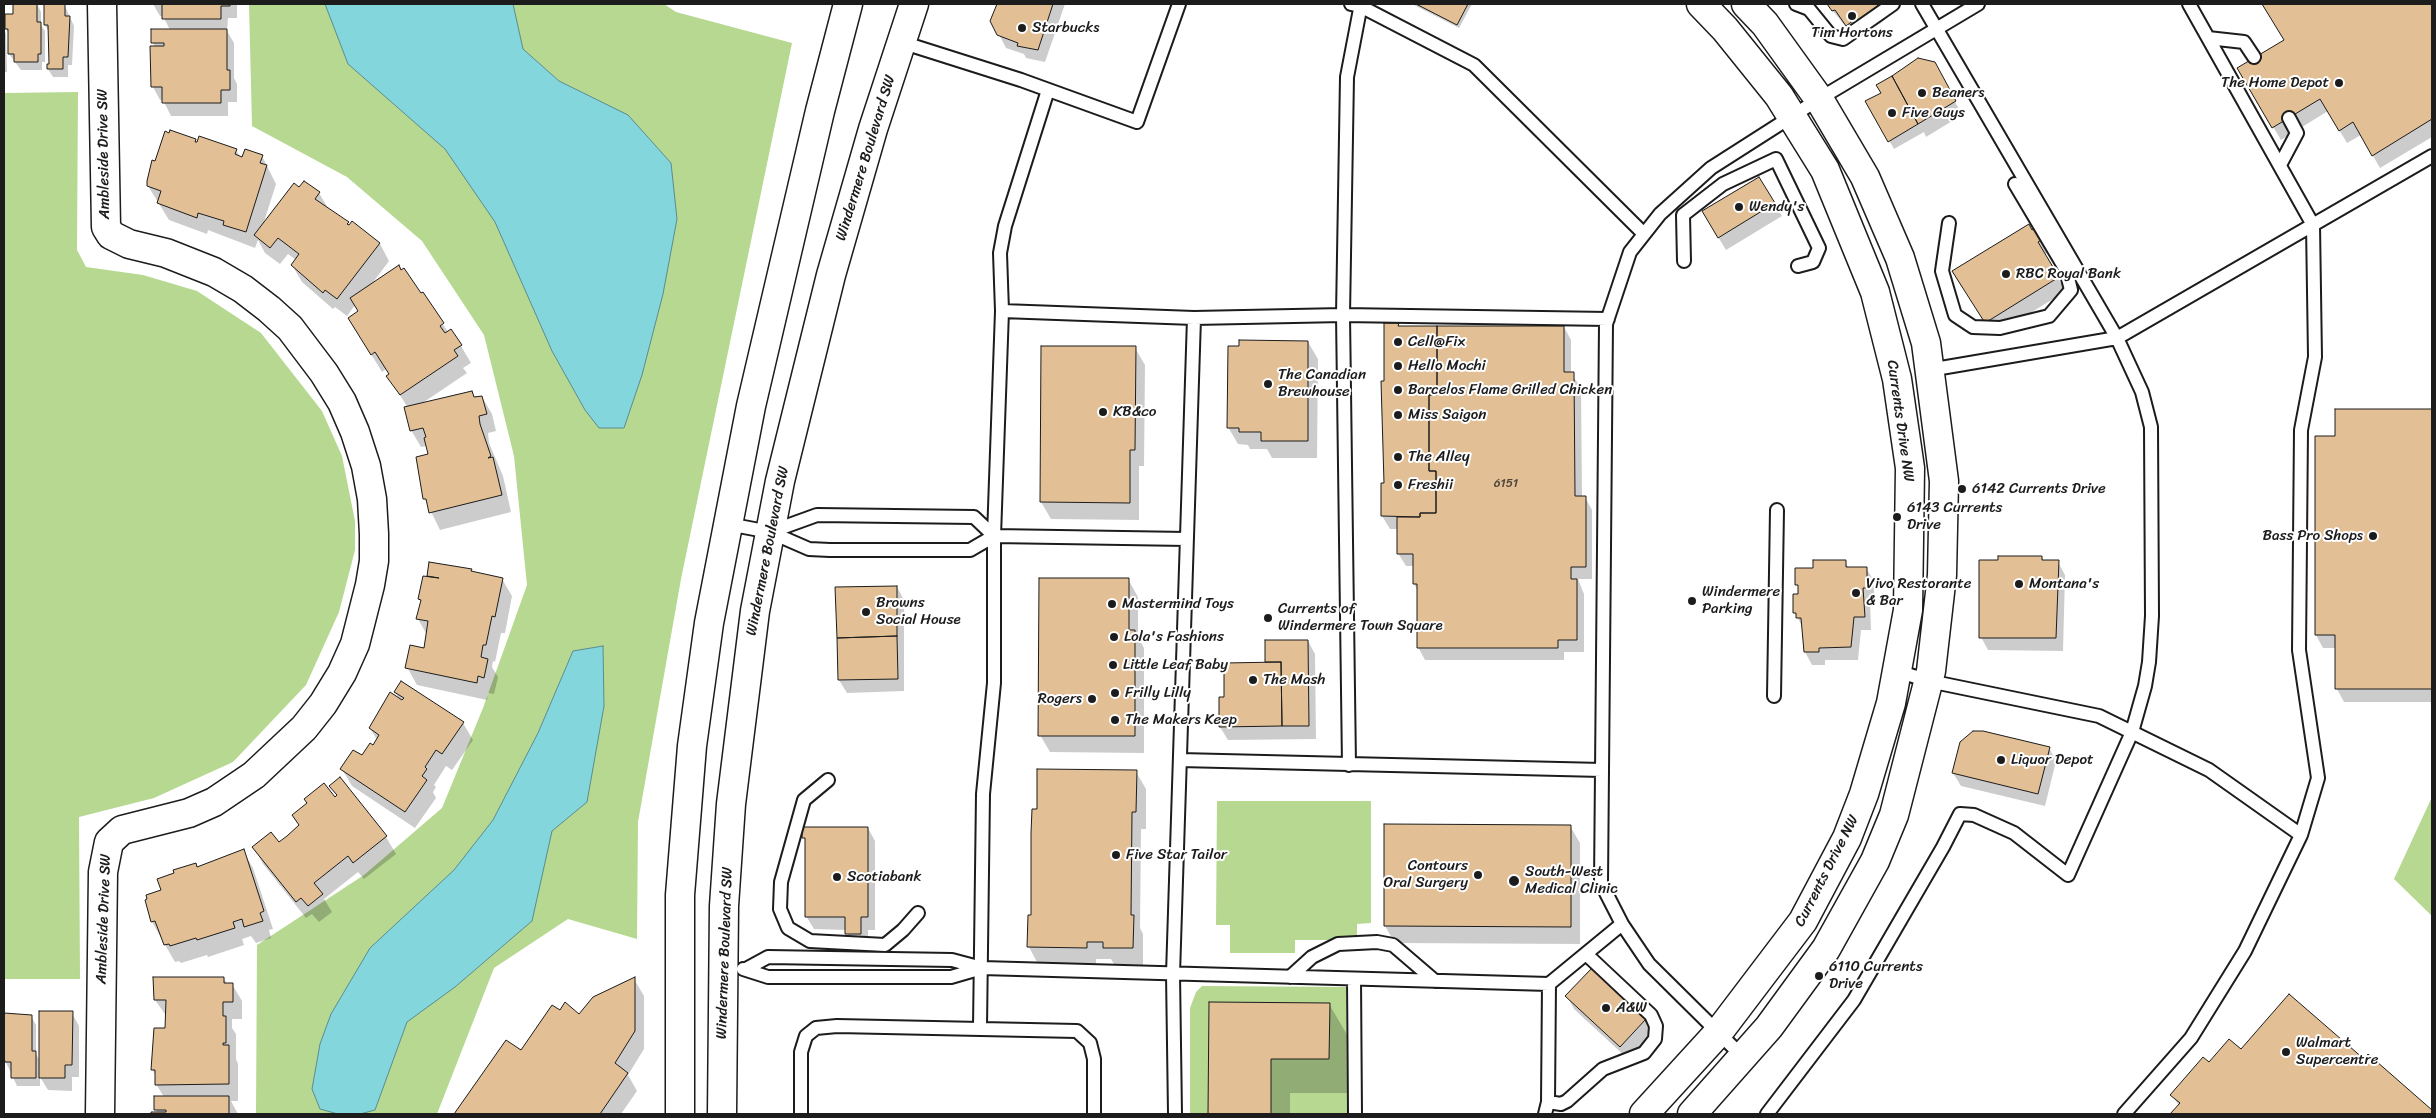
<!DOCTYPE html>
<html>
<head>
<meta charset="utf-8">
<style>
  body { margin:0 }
  #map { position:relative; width:2436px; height:1118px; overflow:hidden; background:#fff; font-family:Sriracha,sans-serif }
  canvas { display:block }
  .frame { position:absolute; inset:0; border:5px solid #1c1c1c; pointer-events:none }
</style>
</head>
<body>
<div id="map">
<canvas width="2436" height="1118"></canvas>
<div class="frame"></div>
</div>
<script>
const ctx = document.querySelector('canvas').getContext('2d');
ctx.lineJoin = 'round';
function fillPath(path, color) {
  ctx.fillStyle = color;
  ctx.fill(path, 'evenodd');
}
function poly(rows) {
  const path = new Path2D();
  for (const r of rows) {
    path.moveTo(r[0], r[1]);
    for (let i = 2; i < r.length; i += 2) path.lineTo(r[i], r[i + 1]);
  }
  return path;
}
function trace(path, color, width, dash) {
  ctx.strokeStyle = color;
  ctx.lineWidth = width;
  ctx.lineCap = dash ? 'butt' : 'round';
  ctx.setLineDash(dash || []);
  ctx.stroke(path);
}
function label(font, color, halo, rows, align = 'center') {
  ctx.font = font + ' Sriracha,sans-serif';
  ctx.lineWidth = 4;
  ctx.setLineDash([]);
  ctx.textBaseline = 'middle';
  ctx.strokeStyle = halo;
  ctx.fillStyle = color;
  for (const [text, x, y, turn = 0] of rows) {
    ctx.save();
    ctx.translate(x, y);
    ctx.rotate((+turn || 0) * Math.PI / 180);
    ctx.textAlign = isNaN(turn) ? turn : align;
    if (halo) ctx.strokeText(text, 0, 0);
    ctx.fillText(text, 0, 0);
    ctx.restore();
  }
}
const green = poly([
  [249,4,664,4,676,12,792,43,681,579,638,822,637,939,568,919,494,968,437,1114,256,1114,257,945,364,875,442,808,483,708,527,585,514,456,484,335,422,241,347,177,252,126],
  [78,92,77,250,86,267,143,275,197,291,261,333,322,411,342,456,355,521,355,550,339,612,306,685,233,762,154,798,79,817,80,979,4,979,4,93],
  [2432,797,2432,916,2394,879],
  [1217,801,1371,801,1371,923,1357,924,1357,940,1295,940,1295,953,1230,953,1230,925,1216,925],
  [1202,986,1346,987,1347,1114,1190,1114,1190,1008,1196,992]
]);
const water = poly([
  [325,4,513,4,523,49,559,81,628,115,671,163,677,219,663,294,642,375,624,428,599,428,585,410,552,351,495,222,445,149,348,64,325,4],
  [603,646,604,706,587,802,552,831,532,921,455,987,407,1022,375,1110,360,1114,338,1114,320,1109,312,1089,320,1044,331,1014,370,948,454,870,493,820,538,733,573,651,603,646]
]);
const shadow = poly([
  [14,4,37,4,41,12,41,25,45,31,45,62,42,62,42,70,21,70,9,54,9,34,6,29,14,15],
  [45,4,64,4,74,26,72,65,68,65,68,77,53,77,48,69,50,65,49,32,45,25],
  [153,4,237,4,237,18,228,18,227,31,234,43,234,78,237,84,237,102,228,102,228,116,171,116,163,100,160,100,153,87,155,47,153,43,170,30,163,16,160,16],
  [998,4,1065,4,1045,62,1026,58,1024,54,1006,48,992,21],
  [1412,4,1472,4,1459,28],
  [1827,4,1899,4,1901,6,1881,23,1855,38],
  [2264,4,2432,4,2432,137,2380,168,2361,135,2347,143,2328,111,2281,140,2238,68,2285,40],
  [4,28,6,34,7,72,4,72],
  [1942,77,1962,115,1926,137,1924,132,1894,149,1867,102,1883,94],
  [195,140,198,145,236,150,240,157,262,156,276,184,263,225,299,189,319,193,329,210,350,226,380,244,389,261,371,285,420,295,422,293,448,332,461,346,471,363,463,368,467,373,421,404,472,392,475,398,482,397,492,414,496,431,488,433,489,443,503,476,511,512,440,530,425,499,430,455,427,446,421,447,411,430,408,408,388,376,390,375,386,369,382,372,360,336,359,312,355,305,347,316,335,307,333,309,302,282,292,265,296,260,288,254,280,264,265,253,258,240,255,248,208,230,207,234,169,220,148,186,156,162],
  [1759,178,1782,216,1726,250,1703,212],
  [2032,231,2057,247,2044,255,2066,291,1993,336,1962,284],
  [1398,324,1400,327,1564,327,1571,340,1571,374,1581,387,1582,497,1585,497,1592,510,1592,579,1578,579,1584,594,1584,652,1564,652,1564,660,1425,660,1418,647,1418,591,1414,584,1414,566,1406,566,1398,553,1398,529,1390,529,1382,516,1386,485,1385,382],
  [1308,342,1318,359,1317,458,1272,458,1267,449,1250,449,1248,445,1238,444,1228,427,1240,347],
  [1135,348,1145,365,1144,466,1139,466,1139,520,1051,519,1041,502],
  [2336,410,2432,410,2432,702,2344,702,2337,689,2337,648,2323,648,2316,635,2336,438],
  [2042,557,2044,562,2058,562,2065,575,2063,651,1988,650,1981,637],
  [1845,561,1849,569,1866,568,1874,581,1874,600,1870,600,1871,630,1861,630,1858,660,1825,660,1825,665,1812,665,1805,652,1803,628,1795,613,1799,595,1796,569,1815,569],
  [471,570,473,573,502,579,512,596,505,633,501,633,495,662,493,661,492,667,498,677,494,694,488,693,487,700,417,685,407,667,425,649,427,635,418,619,421,602,420,599,430,578,428,575],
  [1128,579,1138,597,1138,637,1144,648,1144,753,1050,752,1040,735],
  [897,587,904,600,904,691,847,693,839,680],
  [1267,641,1308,641,1315,654,1316,739,1228,740,1220,727,1225,698,1267,664],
  [395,692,463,723,473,740,452,770,446,766,434,785,436,787,433,792,436,798,415,828,352,786,342,769,362,757,373,746,377,740,370,728,400,700],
  [2049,748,2056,761,2045,806,1961,786,1953,773],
  [1136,772,1146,789,1146,829,1141,829,1140,928,1143,934,1143,965,1114,964,1111,959,1096,959,1096,964,1038,964,1029,947,1032,916,1038,810],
  [331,786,386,837,396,854,364,879,358,872,324,899,332,912,319,922,312,914,306,918,263,864,254,847,279,844,300,826,293,816,308,804,337,797],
  [1570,826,1580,843,1580,944,1395,943,1385,926],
  [868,828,875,841,875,930,868,930,868,946,854,946,846,930,814,929,806,916,807,843,803,837],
  [243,851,253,868,273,929,269,930,271,938,256,943,251,936,242,939,244,945,208,957,207,955,181,963,179,961,175,962,152,922,162,891,197,868],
  [1592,969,1645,1020,1653,1033,1628,1059,1574,1009,1567,996],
  [224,978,227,984,232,984,242,1001,242,1019,232,1019,232,1028,236,1034,236,1059,238,1064,238,1101,231,1101,238,1114,153,1114,158,1114,156,1110,164,1097,156,1084,156,1076,152,1069,166,1029,167,1017,155,1000],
  [634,979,644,996,644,1049,628,1075,637,1091,621,1114,456,1114,507,1042,521,1052,560,1011,579,1016],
  [1210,1003,1329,1004,1349,1038,1348,1093,1290,1093,1290,1114,1209,1114],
  [72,1013,79,1026,79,1077,72,1077,72,1091,48,1090,40,1077,40,1086,17,1086,4,1058,4,1015,31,1016,36,1025,36,1054,40,1061],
  [2241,1051,2364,1061,2368,1056,2432,1112,2432,1114,2172,1114,2179,1106,2172,1095,2209,1064]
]);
const building = poly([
  [13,4,37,4,37,22,41,22,41,54,38,54,38,62,14,62,14,54,8,54,8,29,5,29,5,14,13,14,13,4],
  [44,4,65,4,65,16,70,16,68,57,63,57,63,69,47,69,47,64,49,64,48,25,44,25,44,4],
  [162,4,230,4,230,6,221,6,221,19,162,19,162,4],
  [997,4,1053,4,1038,50,1017,46,1018,43,997,35,990,21,997,4],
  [1416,4,1468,4,1457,25,1416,4],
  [1827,4,1880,4,1856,22,1854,20,1846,26,1835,10,1832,11,1827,4],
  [2262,4,2432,4,2432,119,2372,156,2353,122,2339,131,2320,99,2272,128,2237,68,2284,40,2262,4],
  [151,29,227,29,227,70,230,70,230,90,221,90,221,103,162,103,162,87,151,87,150,46,164,46,164,43,151,43,151,29],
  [1918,58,1935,62,1956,101,1918,124,1892,76,1918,58],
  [1892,76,1918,124,1888,142,1865,101,1881,93,1876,85,1892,76],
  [170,130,196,139,195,142,197,142,199,136,237,149,235,154,242,157,245,149,263,155,260,163,267,165,246,232,223,225,224,221,198,213,197,218,157,203,161,191,147,186,147,181,152,160,155,161,165,131,169,133,170,130],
  [1759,177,1775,203,1718,238,1702,211,1759,177],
  [304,181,320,192,315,199,349,222,347,224,349,225,352,221,380,243,337,299,325,290,323,293,291,265,299,254,278,238,270,248,254,235,294,183,299,187,304,181],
  [2044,222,2051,234,2038,242,2059,277,1985,323,1952,271,2029,224,2032,230,2044,222],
  [399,265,401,270,404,268,421,293,423,292,444,323,440,326,445,333,451,329,462,345,454,350,458,356,400,395,386,376,389,374,375,352,371,355,348,318,358,311,350,298,399,265],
  [1384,323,1399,323,1398,326,1437,326,1437,395,1429,395,1429,471,1436,471,1436,513,1420,513,1420,517,1381,516,1381,483,1384,483,1381,381,1384,381,1384,323],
  [1437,326,1564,326,1564,372,1574,372,1575,496,1586,496,1586,567,1571,567,1571,579,1577,579,1577,640,1558,640,1558,648,1417,648,1417,584,1413,584,1413,554,1397,554,1397,517,1420,517,1420,513,1436,513,1436,471,1429,471,1429,395,1437,395,1437,326],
  [1239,340,1308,341,1308,441,1261,441,1261,432,1239,432,1239,428,1227,428,1228,346,1239,346,1239,340],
  [1041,346,1136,346,1135,450,1130,450,1130,503,1040,502,1041,346],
  [472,391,474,397,482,396,487,414,479,416,480,424,491,456,488,458,493,457,502,495,429,513,426,499,423,499,416,457,428,454,424,438,426,437,423,428,410,431,404,407,472,391],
  [2335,409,2432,409,2432,689,2335,689,2335,635,2315,635,2315,436,2335,436,2335,409],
  [1998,556,2042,556,2042,560,2059,560,2056,638,1979,638,1979,560,1998,560,1998,556],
  [1813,560,1846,560,1846,567,1867,567,1867,588,1863,588,1865,617,1854,617,1851,647,1819,648,1819,652,1804,652,1801,618,1796,618,1796,613,1793,613,1793,594,1798,594,1798,585,1795,585,1795,568,1813,568,1813,560],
  [429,562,472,569,471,571,503,578,495,617,492,616,486,645,483,645,481,657,488,659,484,678,478,676,477,683,405,668,410,645,424,648,428,621,416,619,421,600,418,599,423,576,439,578,427,576,429,562],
  [1039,578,1129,578,1129,630,1135,630,1135,736,1038,736,1039,578],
  [897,586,897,636,837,638,835,587,897,586],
  [897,636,898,679,838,680,837,638,897,636],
  [1265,640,1308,640,1309,726,1282,726,1281,662,1265,662,1265,640],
  [1281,662,1282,726,1219,727,1219,697,1224,697,1224,663,1281,662],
  [401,681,464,722,442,754,436,750,425,767,427,769,422,776,427,780,405,812,340,769,353,750,362,755,370,743,373,745,379,735,369,728,390,692,402,700,404,698,394,692,401,681],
  [1973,731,1983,731,2050,747,2038,794,1952,773,1960,742,1973,731],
  [1037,769,1137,770,1136,812,1132,812,1131,915,1134,915,1133,948,1103,948,1103,942,1087,942,1087,948,1027,947,1028,915,1031,915,1031,833,1032,809,1037,809,1037,769],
  [340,777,387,836,353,863,348,856,314,883,323,894,308,906,301,898,296,902,252,847,271,832,279,842,287,836,299,825,292,815,307,803,304,799,324,783,335,797,337,795,329,786,340,777],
  [1384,824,1571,825,1571,927,1384,926,1384,824],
  [802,827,868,827,868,917,861,917,861,934,845,934,845,917,805,917,805,838,802,838,802,827],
  [244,849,264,911,260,913,263,921,244,927,242,919,233,922,235,928,197,940,196,938,170,946,169,944,164,945,155,921,151,922,145,900,147,899,146,895,161,890,157,879,174,873,173,870,196,863,197,867,244,849],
  [1592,968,1646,1019,1620,1047,1565,996,1592,968],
  [153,977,224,977,224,983,233,983,233,1002,223,1002,223,1016,226,1016,226,1043,223,1043,223,1045,229,1045,229,1084,155,1085,155,1070,151,1070,154,1028,165,1028,166,1000,154,1000,153,977],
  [635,977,635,1031,615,1063,628,1073,600,1114,454,1114,506,1040,521,1050,552,1005,560,1010,565,1002,579,1014,593,997,635,977],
  [2289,994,2364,1059,2368,1054,2432,1110,2432,1114,2170,1114,2180,1103,2170,1095,2203,1057,2209,1062,2229,1039,2241,1049,2289,994],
  [1209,1002,1330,1003,1329,1059,1271,1059,1271,1114,1208,1114,1209,1002],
  [39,1011,73,1011,72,1065,65,1065,65,1078,39,1078,39,1011],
  [4,1013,32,1015,32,1051,36,1051,36,1078,11,1078,11,1062,5,1062,4,1057,4,1013],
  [154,1096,229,1096,229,1114,151,1114,151,1112,166,1112,166,1110,154,1110,154,1096]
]);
const service = poly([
  [1351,4,1360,6,1474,65,1644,234],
  [1796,4,1809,9,1831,36,1843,39,1893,4],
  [2208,38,2244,42,2254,57],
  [901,42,1021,80,1137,122,1179,4],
  [2280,165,2297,133,2289,118],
  [1949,223,1942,271,1955,315,1973,327,2000,328,2049,316,2071,290,2066,270,2015,184],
  [1684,261,1683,215,1723,184,1776,159,1819,248,1813,262,1798,266],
  [1002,311,1000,253,1005,226,1048,90],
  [1929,370,2117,338,2432,156],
  [728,524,770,532,809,549,830,550,970,550,994,536,1187,539],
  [770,532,817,515,974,517,994,536],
  [1897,671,1929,681,2099,716,2209,770,2301,835],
  [1774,696,1777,510],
  [1180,760,1602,770],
  [1349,765,1343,315,1347,77,1361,4],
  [828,780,804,800,781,882,780,909,788,928,810,941,885,945,903,930,918,913],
  [743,969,768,977,951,977,982,968],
  [746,969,768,957,952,960,982,968,1549,984,1622,924],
  [1290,977,1312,957,1338,944,1377,942,1393,945,1435,981],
  [1354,979,1355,1114],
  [980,1027,983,794,994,683,994,536,1002,311,1194,318,1343,315,1608,319],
  [1743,1057,1649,964,1622,924,1601,883,1606,324,1630,252,1660,214,1711,168,1819,99,1978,4],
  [1548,1102,1561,1104,1567,1101,1603,1069,1644,1053,1655,1039,1656,1026,1651,1015,1586,954],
  [801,1114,801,1052,806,1036,816,1028,837,1026,1077,1031,1090,1043,1094,1059,1094,1114],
  [1175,1114,1173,974,1194,318],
  [1545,1114,1548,1102,1549,984],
  [1767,1114,1854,1000,1943,847,1960,814,1974,815,2014,833,2068,875,2132,732,2145,686,2149,662,2152,616,2151,427,2142,392,2117,338,1922,4],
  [2124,1114,2191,1038,2245,951,2301,835,2318,778,2299,650,2301,430,2315,357,2313,225,2189,4]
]);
const tertiary = poly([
  [100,1114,103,872,109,842,122,830,189,813,214,802,254,775,304,728,323,704,342,673,355,644,370,585,374,561,374,534,372,499,366,466,355,432,342,402,324,373,290,328,269,309,243,289,214,272,166,253,129,244,111,235,106,227,102,4],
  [1644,1114,1718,1033,1803,921,1847,838,1864,794,1891,703,1908,610,1910,468,1897,379,1875,292,1825,170,1779,96,1725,29,1701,4],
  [1692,1114,1769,1027,1826,949,1875,861,1894,815,1931,671,1942,575,1944,481,1926,343,1900,258,1865,177,1819,99,1765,24,1746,4]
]);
const secondary = poly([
  [680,1114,680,895,692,746,709,623,751,406,820,111,848,4],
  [722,1114,724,906,731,804,755,611,780,481,831,275,873,129,914,4]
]);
const markers = [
  [1852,16,5,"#1c1c1c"],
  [1022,28,5,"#1c1c1c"],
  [2339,83,5,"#1c1c1c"],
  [1922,93,5,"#1c1c1c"],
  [1892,113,5,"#1c1c1c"],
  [1739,207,5,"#1c1c1c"],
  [2006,274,5,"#1c1c1c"],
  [1398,342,5,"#1c1c1c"],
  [1398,366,5,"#1c1c1c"],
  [1268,384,5,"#1c1c1c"],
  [1398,390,5,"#1c1c1c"],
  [1103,412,5,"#1c1c1c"],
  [1398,415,5,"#1c1c1c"],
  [1398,457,5,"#1c1c1c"],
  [1398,485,5,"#1c1c1c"],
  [1962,489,5,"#1c1c1c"],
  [1897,517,5,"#1c1c1c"],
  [2373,536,5,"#1c1c1c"],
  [2019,584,5,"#1c1c1c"],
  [1856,593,5,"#1c1c1c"],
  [1692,601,5,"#1c1c1c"],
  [1112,604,5,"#1c1c1c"],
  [866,612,5,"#1c1c1c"],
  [1268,618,5,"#1c1c1c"],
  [1114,637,5,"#1c1c1c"],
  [1113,665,5,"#1c1c1c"],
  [1253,680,5,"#1c1c1c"],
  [1115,693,5,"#1c1c1c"],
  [1092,699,5,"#1c1c1c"],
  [1115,720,5,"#1c1c1c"],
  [2001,760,5,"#1c1c1c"],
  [1116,855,5,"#1c1c1c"],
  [1478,875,5,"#1c1c1c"],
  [837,877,5,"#1c1c1c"],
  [1514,881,6,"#1c1c1c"],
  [1819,976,5,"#1c1c1c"],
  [1606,1008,5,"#1c1c1c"],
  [2286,1052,5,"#1c1c1c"]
];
const numberNames = [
  ["6151",1506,484]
];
const poiNames = [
  ["Starbucks",1032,28],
  ["Tim Hortons",1852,33,"center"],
  ["The Home Depot",2329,83,"right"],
  ["Beaners",1932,93],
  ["Five Guys",1902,113],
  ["Wendy's",1749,207],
  ["RBC Royal Bank",2016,274],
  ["Cell@Fix",1408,342],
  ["Hello Mochi",1408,366],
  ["The Canadian",1278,375],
  ["Brewhouse",1278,392],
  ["Barcelos Flame Grilled Chicken",1408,390],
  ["KB&co",1113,412],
  ["Miss Saigon",1408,415],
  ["The Alley",1408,457],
  ["Freshii",1408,485],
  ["6142 Currents Drive",1972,489],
  ["6143 Currents",1907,508],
  ["Drive",1907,525],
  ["Bass Pro Shops",2363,536,"right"],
  ["Vivo Restorante",1866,584],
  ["& Bar",1866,601],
  ["Montana's",2029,584],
  ["Windermere",1702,592],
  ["Parking",1702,609],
  ["Browns",876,603],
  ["Social House",876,620],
  ["Mastermind Toys",1122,604],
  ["Currents of",1278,609],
  ["Windermere Town Square",1278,626],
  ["Lola's Fashions",1124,637],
  ["Little Leaf Baby",1123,665],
  ["The Mash",1263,680],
  ["Frilly Lilly",1125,693],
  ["Rogers",1082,699,"right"],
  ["The Makers Keep",1125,720],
  ["Liquor Depot",2011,760],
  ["Five Star Tailor",1126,855],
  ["Contours",1468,866,"right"],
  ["Oral Surgery",1468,883,"right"],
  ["South-West",1525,872],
  ["Medical Clinic",1525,889],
  ["Scotiabank",847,877],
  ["6110 Currents",1829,967],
  ["Drive",1829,984],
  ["A&W",1616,1008],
  ["Walmart",2296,1043],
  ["Supercentre",2296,1060]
];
const streetNames = [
  ["Ambleside Drive SW",104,154,-91],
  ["Windermere Boulevard SW",866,158,-73],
  ["Currents Drive NW",1900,421,82],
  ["Windermere Boulevard SW",768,551,-79],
  ["Currents Drive NW",1827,871,-63],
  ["Ambleside Drive SW",104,919,-88],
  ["Windermere Boulevard SW",725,953,-88]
];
fillPath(green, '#b6d891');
fillPath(water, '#84d6dd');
trace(water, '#5a8c90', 1);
fillPath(shadow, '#0003');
fillPath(building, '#e2bf94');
trace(building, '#1c1c1c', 1);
trace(service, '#1c1c1c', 16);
trace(tertiary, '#1c1c1c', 31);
trace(secondary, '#1c1c1c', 31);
trace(service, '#fff', 12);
trace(tertiary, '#fff', 28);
trace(secondary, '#fff', 28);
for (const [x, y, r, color] of markers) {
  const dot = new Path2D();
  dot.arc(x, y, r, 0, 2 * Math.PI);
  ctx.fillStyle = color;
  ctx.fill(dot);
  trace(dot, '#fff', 2);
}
label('12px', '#4e453a', null, numberNames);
label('15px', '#1c1c1c', '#fff', poiNames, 'left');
label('15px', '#1c1c1c', '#fff', streetNames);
</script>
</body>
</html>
